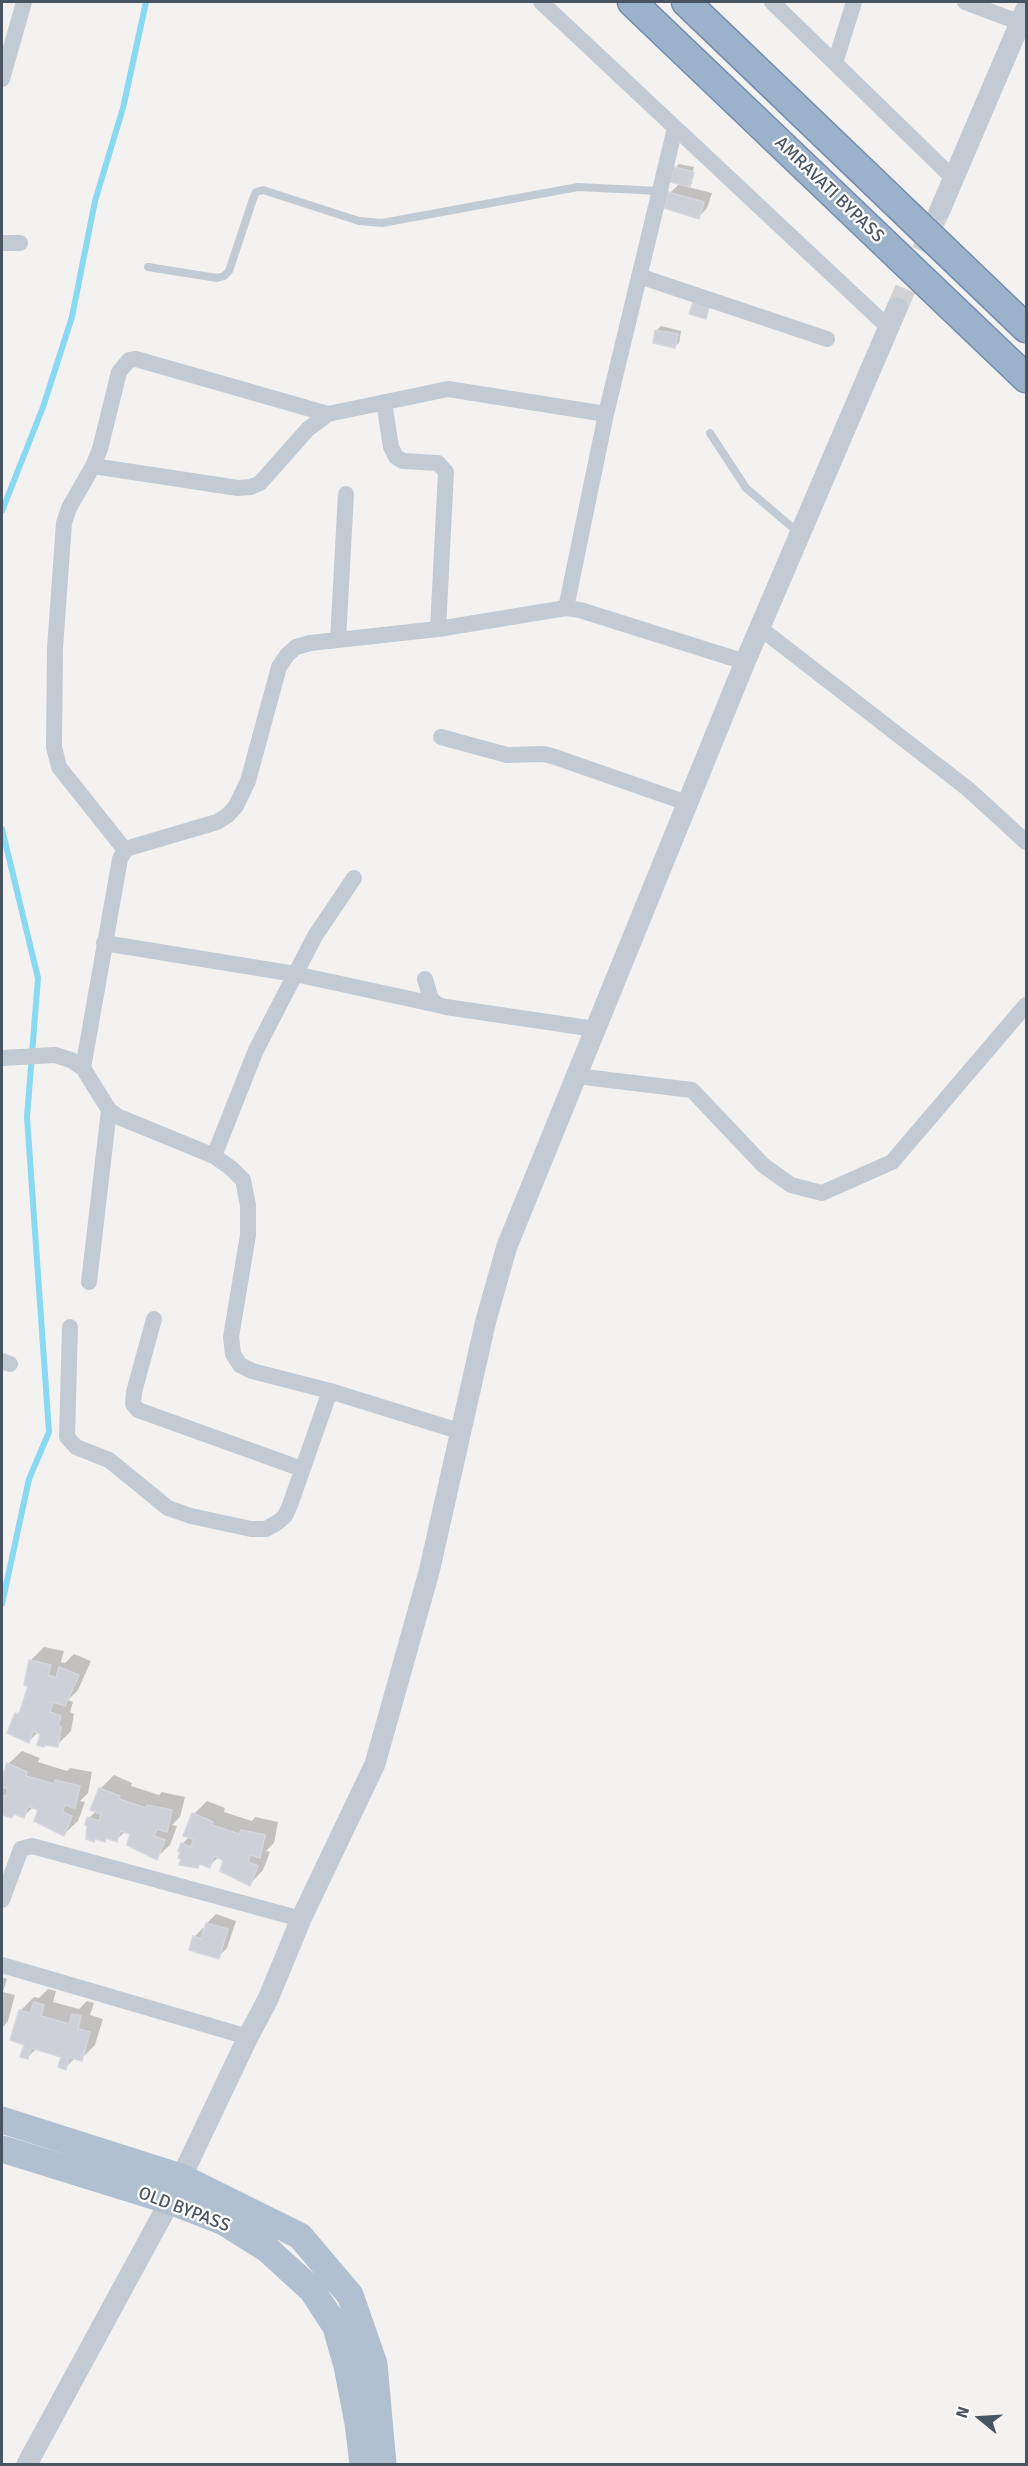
<!DOCTYPE html>
<html>
<head>
<meta charset="utf-8">
<style>
  body { margin:0 }
  #map { position:relative; width:1028px; height:2466px; overflow:hidden; background:#f4f2f1; font-family:Signika,sans-serif }
  canvas { display:block }
  .frame { position:absolute; inset:0; border:3px solid #485461; pointer-events:none }
  .north { position:absolute; left:950px; top:2388px; width:60px; height:60px; -webkit-text-stroke:4px #fff; paint-order:stroke; rotate:288deg; font-size:16px; font-weight:700; line-height:24px; text-align:center; color:#485461 }
  .north::after { content:''; display:block; margin:auto; width:21px; height:27px; background:#485461; clip-path:polygon(50% 0,100% 100%,50% 72%,0 100%) }
</style>
</head>
<body>
<div id="map">
<canvas width="1028" height="2466"></canvas>
<div class="frame"></div>
<div class="north">N</div>
</div>
<script>
const ctx = document.querySelector('canvas').getContext('2d');
ctx.lineJoin = 'round';
function fillPath(path, color) {
  ctx.fillStyle = color;
  ctx.fill(path, 'evenodd');
}
function poly(rows) {
  const path = new Path2D();
  for (const r of rows) {
    path.moveTo(r[0], r[1]);
    for (let i = 2; i < r.length; i += 2) path.lineTo(r[i], r[i + 1]);
  }
  return path;
}
function trace(path, color, width, dash) {
  ctx.strokeStyle = color;
  ctx.lineWidth = width;
  ctx.lineCap = dash ? 'butt' : 'round';
  ctx.setLineDash(dash || []);
  ctx.stroke(path);
}
function label(font, color, halo, rows, align = 'center') {
  ctx.font = font + ' Signika,sans-serif';
  ctx.lineWidth = 4.5;
  ctx.setLineDash([]);
  ctx.textBaseline = 'middle';
  ctx.strokeStyle = halo;
  ctx.fillStyle = color;
  for (const [text, x, y, turn = 0] of rows) {
    ctx.save();
    ctx.translate(x, y);
    ctx.rotate((+turn || 0) * Math.PI / 180);
    ctx.textAlign = isNaN(turn) ? turn : align;
    if (halo) ctx.strokeText(text, 0, 0);
    ctx.fillText(text, 0, 0);
    ctx.restore();
  }
}
const shadow = poly([
  [679,164,694,167,690,183,693,183,688,187,712,193,707,208,699,217,670,193,680,183,675,168],
  [661,326,681,331,679,343,674,347,654,342,657,330],
  [44,1647,64,1651,61,1662,65,1663,74,1654,91,1661,78,1690,68,1700,73,1702,70,1712,74,1714,71,1731,57,1745,38,1732,29,1741,17,1714,22,1708,30,1685,30,1661],
  [22,1751,40,1758,38,1762,67,1771,70,1768,92,1772,88,1793,80,1801,85,1802,78,1821,64,1834,40,1809,33,1807,24,1816,15,1813,12,1817,2,1815,2,1789,4,1786,2,1786,2,1780,8,1764],
  [114,1775,132,1783,131,1786,159,1795,162,1792,185,1797,180,1817,172,1825,177,1826,170,1845,156,1858,132,1833,126,1831,116,1840,108,1837,105,1841,96,1838,94,1840,89,1818,97,1810,92,1809,101,1788],
  [207,1801,225,1808,224,1812,252,1821,255,1817,278,1822,274,1843,266,1851,270,1852,263,1870,250,1884,225,1859,219,1857,209,1866,201,1863,198,1866,182,1844,190,1836,194,1814],
  [216,1914,236,1921,227,1948,218,1957,194,1937,203,1928,206,1929,207,1923],
  [2,1977,7,1979,3,1992,15,1995,8,2021,2,2028],
  [48,1989,56,1991,53,2002,79,2009,87,2001,94,2003,90,2015,103,2019,95,2045,81,2059,76,2057,65,2068,63,2056,37,2048,28,2057,20,2011,34,1997,39,1998]
]);
const stream = poly([
  [2,511,43,407,72,317,95,201,123,108,146,2],
  [2,829,38,978,27,1117,49,1432,29,1479,2,1604]
]);
const building = poly([
  [674,167,694,172,690,187,670,182,674,167],
  [668,192,704,202,699,219,664,208,668,192],
  [693,302,709,307,706,319,689,314,693,302],
  [655,330,678,334,675,348,653,343,655,330],
  [29,1660,51,1665,48,1675,56,1678,59,1667,79,1675,65,1706,53,1702,50,1712,61,1716,58,1726,61,1727,58,1747,45,1745,44,1747,37,1745,40,1734,33,1731,29,1743,7,1733,15,1713,19,1714,28,1686,24,1685,29,1660],
  [7,1763,27,1772,26,1776,54,1784,55,1780,80,1786,75,1808,65,1805,62,1812,72,1816,64,1836,34,1821,38,1810,28,1806,24,1818,14,1814,12,1818,3,1815,2,1817,2,1795,6,1797,8,1789,2,1787,2,1778,7,1763],
  [99,1788,120,1796,119,1799,146,1808,147,1805,172,1810,167,1832,157,1829,154,1836,165,1840,157,1860,127,1845,130,1834,120,1831,117,1842,106,1838,105,1842,95,1839,94,1842,86,1839,87,1826,85,1825,87,1817,99,1821,101,1814,90,1810,99,1788],
  [192,1813,213,1822,212,1825,239,1834,241,1830,265,1835,260,1858,250,1855,248,1862,258,1866,250,1886,220,1871,223,1860,214,1856,210,1868,199,1864,198,1868,179,1865,181,1859,178,1858,180,1852,178,1851,181,1843,191,1847,194,1839,183,1836,192,1813],
  [206,1923,228,1929,219,1959,189,1950,193,1936,201,1939,206,1923],
  [34,2002,44,2005,41,2016,69,2024,72,2014,81,2016,78,2029,90,2032,82,2061,69,2057,66,2070,58,2067,61,2057,31,2048,28,2059,20,2057,24,2045,10,2040,19,2010,30,2013,34,2002]
]);
const tertiaryTunnel = poly([
  [897,308,940,210]
]);
const service = poly([
  [148,267,217,278,224,276,229,271,253,199,256,192,263,190,359,221,382,223,578,187,660,191],
  [710,433,746,488,800,534]
]);
const minor = poly([
  [541,2,889,328],
  [772,2,953,178],
  [965,2,1021,23],
  [835,63,854,2],
  [2,79,24,2],
  [2,243,20,243],
  [639,276,827,339],
  [384,402,391,447,396,457,403,461,438,463,446,472,438,629],
  [93,466,238,488,251,487,260,483,308,429,328,414,448,389,606,414],
  [566,608,606,414,675,128],
  [760,628,968,789,1026,842],
  [338,640,346,494],
  [441,737,507,755,544,754,555,757,687,803],
  [125,850,59,767,54,747,55,648,64,523,69,508,93,466,100,449,119,372,129,360,136,359,328,414],
  [104,943,295,974,438,1005],
  [425,979,431,999,438,1005,446,1007,595,1029],
  [2,1058,55,1055,71,1060,83,1068,109,1110,119,1117,214,1156,231,1168,243,1180,248,1205,248,1235,231,1337,233,1354,240,1365,252,1371,330,1391,462,1432],
  [83,1068,120,859,125,850,132,847,217,822,228,815,236,806,248,781,279,667,287,655,296,647,310,643,438,629,566,608,580,610,745,662],
  [576,1076,692,1090,763,1165,791,1185,822,1193,892,1162,1026,1005],
  [214,1156,256,1050,315,936,354,878],
  [89,1282,109,1110],
  [154,1319,134,1392,133,1404,138,1410,302,1469],
  [70,1327,67,1437,76,1447,109,1460,168,1508,191,1516,251,1529,266,1529,278,1522,285,1516,290,1505,330,1391],
  [2,1361,10,1364],
  [2,1900,21,1849,32,1846,301,1919],
  [2,1965,248,2037]
]);
const tertiary = poly([
  [940,210,1026,9],
  [27,2464,170,2201,248,2037,268,1999,301,1919,375,1764,429,1572,486,1320,507,1246,745,662,897,308]
]);
const primary = poly([
  [2,2120,181,2177,300,2236,350,2295,374,2364,383,2464],
  [2,2149,170,2201,224,2222,267,2249,312,2290,336,2327,347,2366,358,2423,363,2464]
]);
const trunk = poly([
  [632,2,1026,378],
  [686,2,1026,328]
]);
const streetNames = [
  ["AMRAVATI BYPASS",829,190,44],
  ["OLD BYPASS",184,2210,21]
];
fillPath(shadow, '#0003');
trace(stream, '#89d9f2', 6);
fillPath(building, '#cdd0d7');
trace(building, '#d5d7dd', 1.5);
trace(tertiaryTunnel, '#d2d2d4', 21, [21, 10]);
trace(trunk, '#728daf', 31);
trace(service, '#c2cbd4', 8);
trace(minor, '#c2cbd4', 16);
trace(tertiary, '#c2cbd4', 21);
trace(primary, '#b0c0d1', 27);
trace(trunk, '#9cb1ca', 28);
label('18px', '#485461', '#fff', streetNames);
</script>
</body>
</html>
